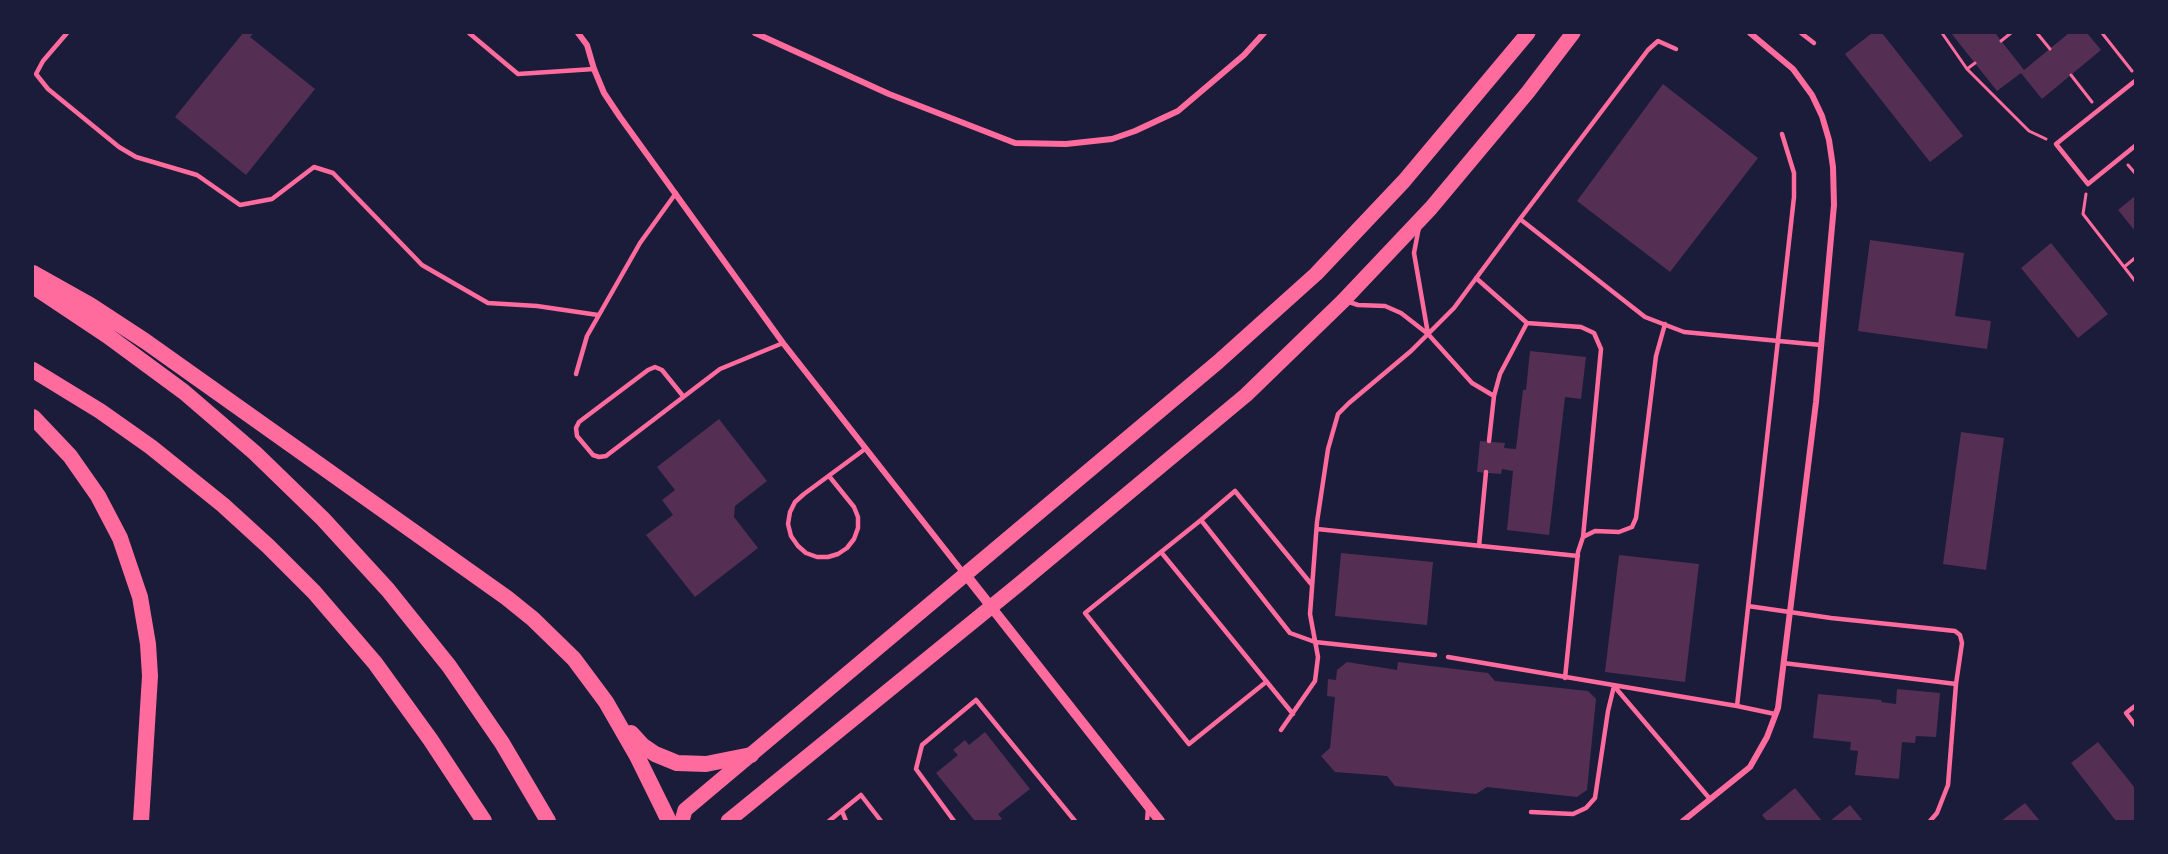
<!DOCTYPE html>
<html>
<head>
<meta charset="utf-8">
<style>
  body { margin:0 }
  #map { position:relative; width:2168px; height:854px; overflow:hidden; background:#1b1b3a; font-family:"Roboto Serif",serif }
  canvas { display:block }
  .frame { position:absolute; inset:0; border:34px solid #1b1b3a; pointer-events:none }
</style>
</head>
<body>
<div id="map">
<canvas width="2168" height="854"></canvas>
<div class="frame"></div>
</div>
<script>
const ctx = document.querySelector('canvas').getContext('2d');
ctx.lineJoin = 'round';
function fillPath(path, color) {
  ctx.fillStyle = color;
  ctx.fill(path, 'evenodd');
}
function poly(rows) {
  const path = new Path2D();
  for (const r of rows) {
    path.moveTo(r[0], r[1]);
    for (let i = 2; i < r.length; i += 2) path.lineTo(r[i], r[i + 1]);
  }
  return path;
}
function trace(path, color, width, dash) {
  ctx.strokeStyle = color;
  ctx.lineWidth = width;
  ctx.lineCap = dash ? 'butt' : 'round';
  ctx.setLineDash(dash || []);
  ctx.stroke(path);
}
const building = poly([
  [243,33,254,33,250,37,315,89,246,175,175,117],
  [1872,33,1882,33,1963,136,1930,162,1845,54],
  [1951,33,1995,33,2024,70,2069,33,2087,33,2101,50,2042,99,2021,73,1997,91],
  [1663,84,1758,158,1670,272,1577,201],
  [2135,196,2135,231,2118,210],
  [1870,240,1964,253,1955,316,1991,321,1987,349,1858,331],
  [2051,243,2108,314,2078,338,2021,268],
  [1530,351,1586,357,1581,399,1565,397,1549,535,1507,530,1513,471,1502,469,1501,474,1477,472,1480,441,1505,443,1504,448,1516,449,1523,390,1526,390],
  [719,419,767,481,735,506,734,517,758,548,695,597,646,535,673,515,662,500,675,490,657,467],
  [1961,432,2004,438,1986,570,1943,564],
  [1341,553,1433,562,1427,625,1335,616],
  [1619,555,1699,564,1685,682,1605,672],
  [1347,662,1397,670,1398,662,1488,673,1495,681,1588,691,1596,699,1587,790,1577,797,1487,787,1476,794,1395,786,1387,776,1335,772,1321,756,1330,748,1335,697,1327,696,1328,679,1336,680,1337,670],
  [1897,689,1940,693,1936,737,1916,736,1915,743,1902,742,1899,779,1855,775,1858,751,1850,750,1851,742,1813,738,1818,694,1882,700,1881,702,1896,704],
  [985,732,1030,789,998,814,1002,819,999,821,975,821,936,773,958,755,953,750,965,740,969,745],
  [2098,742,2135,788,2135,821,2116,821,2071,763],
  [1795,788,1822,821,1767,821,1762,815],
  [2025,803,2040,821,2001,821],
  [1850,805,1863,821,1830,821]
]);
const path = poly([
  [1942,33,1967,69,2029,131,2046,139],
  [2037,33,2050,49],
  [2102,33,2132,71],
  [2001,41,2011,33],
  [1967,69,1975,63],
  [2071,75,2092,102],
  [2128,165,2135,173],
  [2086,194,2083,214,2135,281],
  [2124,267,2135,258]
]);
const service = poly([
  [67,33,43,61,36,74,48,89,119,147,136,157,197,175,240,205,272,199,314,167,333,173,422,265,488,303,537,306,598,315],
  [469,33,518,74,594,69],
  [1801,33,1814,43],
  [1676,49,1658,41,1648,50,1520,219,1645,317,1684,332,1821,345],
  [2135,81,2056,144,2088,184,2135,146],
  [1419,227,1414,253,1428,334],
  [1476,278,1527,323,1581,327,1594,333,1601,349,1583,537],
  [1346,301,1358,305,1385,306,1401,313,1428,334,1472,383,1494,396],
  [576,374,587,336,640,243,676,193],
  [683,396,662,370,655,367,648,370,579,422,576,428,577,436,593,455,599,457,606,456,720,369,783,343],
  [1489,441,1494,396,1500,374,1527,323],
  [829,476,854,507,858,517,858,528,854,539,847,548,838,554,828,557,817,557,806,553,798,546,791,536,788,524,790,512,795,502,804,494,865,449],
  [1317,529,1578,556],
  [1479,546,1486,472],
  [1161,552,1201,520],
  [1312,585,1235,491,1201,520,1290,633,1315,642,1435,655],
  [1748,606,1831,618,1955,631,1960,635,1962,643,1956,684],
  [1448,657,1737,706],
  [1783,663,1956,684,1948,785,1937,813,1930,821],
  [1565,678,1578,552,1583,537,1595,531,1619,532,1632,527,1636,518,1656,356,1665,324],
  [1266,682,1189,744,1085,613,1161,552,1293,714],
  [2135,706,2126,713,2135,725],
  [1775,714,1737,706,1794,197,1794,173,1782,134],
  [1281,730,1315,681,1318,657,1310,614,1317,522,1328,449,1338,414,1349,403,1411,351,1454,308,1520,219],
  [842,811,846,821],
  [1531,812,1573,814,1586,808,1595,798,1608,711,1614,686,1710,799],
  [829,821,861,795,881,821],
  [954,821,916,769,922,745,976,700,1075,821],
  [1147,821,1148,809]
]);
const minor = poly([
  [578,33,587,45,594,69,604,93,620,117,783,343,965,575],
  [755,33,889,94,1015,143,1066,144,1112,139,1135,131,1178,111,1244,55,1264,33],
  [1683,821,1750,767,1767,737,1778,708,1816,402,1834,205,1833,167,1829,140,1822,116,1812,95,1793,69,1750,33]
]);
const tertiary = poly([
  [966,575,1160,821]
]);
const primary = poly([
  [682,821,685,810,1218,362,1316,274,1404,181,1528,33],
  [728,821,1018,585,1246,395,1343,301,1431,208,1528,92,1573,33]
]);
const motorway = poly([
  [33,273,90,305,145,341,507,598,533,619,574,659,606,702,637,756,669,821],
  [33,286,108,336,184,392,255,453,323,519,388,590,449,666,502,743,548,821],
  [33,370,100,411,151,447,223,505,269,547,314,592,375,663,430,739,484,821],
  [33,417,70,456,98,496,120,538,140,597,148,644,150,676,141,821],
  [631,733,642,745,655,754,677,763,706,764,751,755]
]);
fillPath(building, '#542f53');
trace(path, '#ff6b9d', 3);
trace(service, '#ff6b9d', 4.5);
trace(minor, '#ff6b9d', 6);
trace(tertiary, '#ff6b9d', 10);
trace(primary, '#ff6b9d', 15);
trace(motorway, '#ff6b9d', 16);
</script>
</body>
</html>
